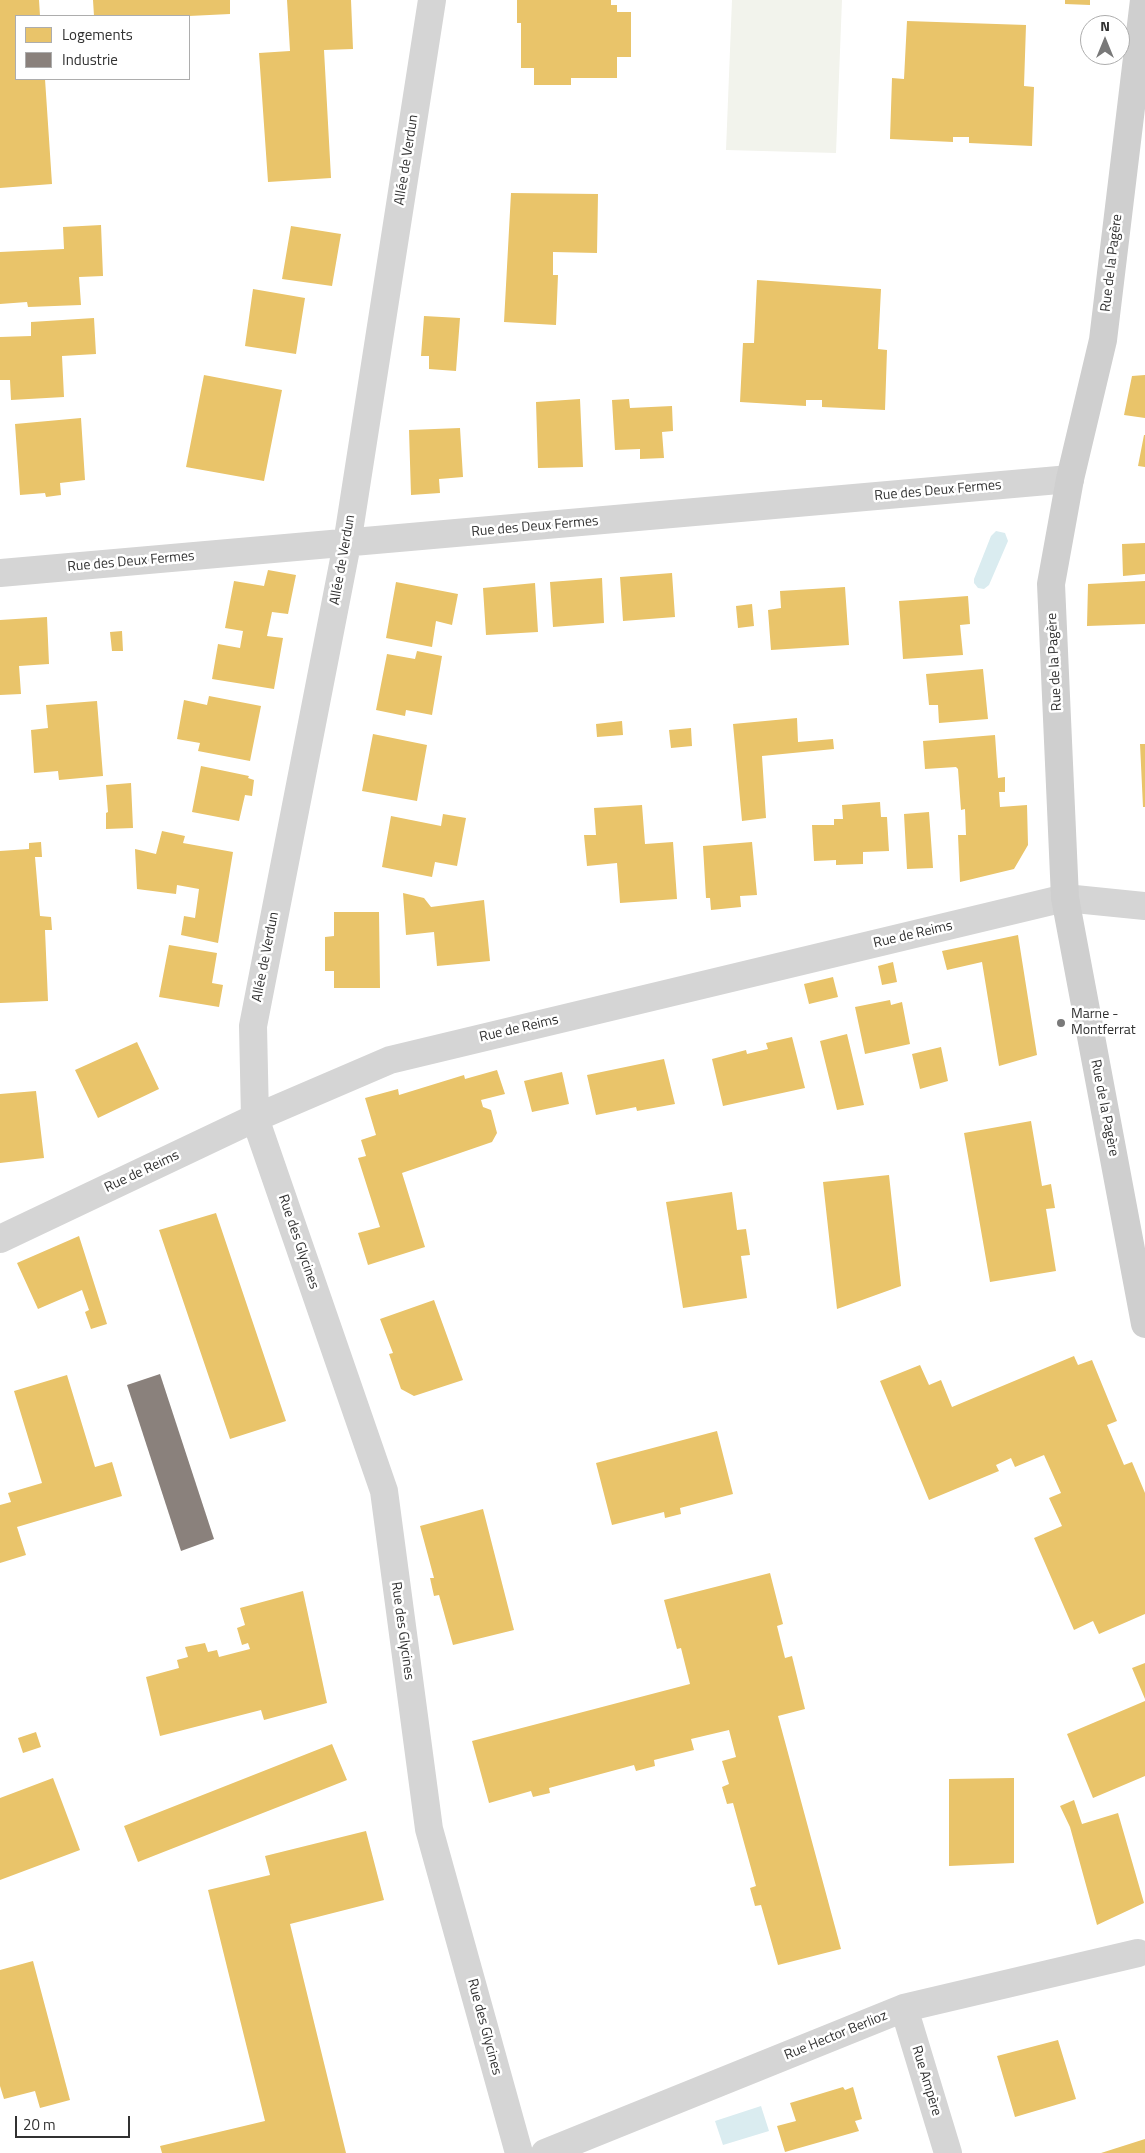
<!DOCTYPE html>
<html>
<head>
<meta charset="utf-8">
<style>
  body { margin:0 }
  #map { position:relative; width:1145px; height:2153px; overflow:hidden; background:#fff; font-family:"Titillium Web",sans-serif }
  canvas { display:block }
  .legend { position:absolute; left:15px; top:15px; width:175px; height:65px; box-sizing:border-box; background:#fff; border:1px solid #adadad; margin:0; padding:6px 9px; list-style:none; font-size:15px; color:#313131 }
  .legend li { display:flex; align-items:center; gap:10px; height:25px }
  .legend b { width:25px; border:1px solid #adadad }
  .north { position:absolute; left:1080px; top:15px; width:50px; height:50px; box-sizing:border-box; background:#fff; border:1px solid #adadad; border-radius:50%; rotate:0deg; font-size:14px; font-weight:700; line-height:20px; text-align:center; color:#313131 }
  .north::after { content:''; display:block; margin:auto; width:18px; height:22px; background:#797979; clip-path:polygon(50% 0,100% 100%,50% 72%,0 100%) }
  .scale { position:absolute; left:15px; top:2116px; width:115px; height:22px; box-sizing:border-box; border:2px solid #313131; border-top:0; padding-left:6px; font-size:15px; line-height:18px; white-space:nowrap; color:#313131; -webkit-text-stroke:4px #fff; paint-order:stroke }
</style>
</head>
<body>
<div id="map">
<canvas width="1145" height="2153"></canvas>
<ul class="legend">
<li><b style="height:14px;background:#e9c46a"></b>Logements</li>
<li><b style="height:14px;background:#8a817c"></b>Industrie</li>
</ul>
<div class="north">N</div>
<div class="scale">20 m</div>
</div>
<script>
const ctx = document.querySelector('canvas').getContext('2d');
ctx.lineJoin = 'round';
function fillPath(path, color) {
  ctx.fillStyle = color;
  ctx.fill(path, 'evenodd');
}
function poly(rows) {
  const path = new Path2D();
  for (const r of rows) {
    path.moveTo(r[0], r[1]);
    for (let i = 2; i < r.length; i += 2) path.lineTo(r[i], r[i + 1]);
  }
  return path;
}
function trace(path, color, width, dash) {
  ctx.strokeStyle = color;
  ctx.lineWidth = width;
  ctx.lineCap = dash ? 'butt' : 'round';
  ctx.setLineDash(dash || []);
  ctx.stroke(path);
}
function label(font, color, halo, rows, align = 'center') {
  ctx.font = font + ' "Titillium Web",sans-serif';
  ctx.lineWidth = 5;
  ctx.setLineDash([]);
  ctx.textBaseline = 'middle';
  ctx.strokeStyle = halo;
  ctx.fillStyle = color;
  for (const [text, x, y, turn = 0] of rows) {
    ctx.save();
    ctx.translate(x, y);
    ctx.rotate((+turn || 0) * Math.PI / 180);
    ctx.textAlign = isNaN(turn) ? turn : align;
    if (halo) ctx.strokeText(text, 0, 0);
    ctx.fillText(text, 0, 0);
    ctx.restore();
  }
}
const green = poly([
  [732,0,842,0,836,153,726,150]
]);
const water = poly([
  [996,531,1005,533,1008,541,989,585,984,589,978,588,974,583,974,579,991,536],
  [761,2106,769,2131,723,2145,715,2121]
]);
const homes = poly([
  [0,0,39,0,40,16,16,16,16,79,45,79,52,184,0,188],
  [93,0,230,0,230,14,189,16,94,16],
  [287,0,351,0,353,49,324,50,331,178,268,182,259,53,290,51],
  [517,0,611,0,611,5,617,5,617,12,631,12,631,57,617,57,617,78,571,78,571,85,534,85,534,68,521,68,521,23,517,23],
  [1065,0,1090,0,1090,5,1065,4],
  [907,21,1026,25,1024,86,1034,87,1032,146,969,143,969,137,953,137,953,142,890,139,892,78,904,79],
  [511,193,598,194,597,253,553,252,553,275,558,275,556,325,504,322],
  [101,225,103,276,79,277,81,305,28,307,27,302,0,304,0,252,64,249,63,227],
  [291,226,341,234,332,286,282,279],
  [757,280,881,289,878,349,887,350,885,410,822,407,822,400,806,400,806,406,740,402,743,343,754,343],
  [253,289,305,298,296,354,245,346],
  [424,316,460,318,456,371,429,369,429,356,421,356],
  [94,318,96,354,62,356,64,397,11,400,10,380,0,380,0,337,31,336,31,322],
  [204,375,282,390,264,481,186,467],
  [1145,375,1145,418,1124,415,1132,376],
  [580,399,583,467,538,468,536,402],
  [629,399,630,408,672,406,673,431,662,432,664,458,640,459,640,449,615,450,612,400],
  [81,418,85,480,60,483,61,495,46,497,45,493,20,495,15,424],
  [460,428,463,477,439,479,440,493,411,495,409,430],
  [1144,435,1145,435,1145,467,1138,466],
  [1145,543,1145,574,1123,576,1122,544],
  [268,570,296,575,288,614,272,612,267,636,283,638,274,689,212,679,218,644,240,648,243,631,225,628,234,581,264,586],
  [672,573,675,617,623,621,620,577],
  [602,578,604,623,553,627,550,582],
  [1145,581,1145,624,1087,626,1088,584],
  [396,582,458,594,452,625,436,621,432,647,386,638],
  [535,583,538,632,486,635,483,588],
  [845,587,849,645,771,650,768,610,781,608,780,591],
  [968,596,970,624,960,625,963,655,903,659,899,601],
  [752,604,754,626,738,628,736,606],
  [47,617,49,664,19,666,21,694,0,695,0,620],
  [122,631,123,651,112,651,110,632],
  [417,651,442,656,432,715,406,710,405,716,376,710,387,654,415,659],
  [983,669,988,719,939,723,938,705,929,705,926,674],
  [209,696,261,706,250,761,198,751,200,743,177,739,184,700,207,705],
  [97,701,103,776,59,780,58,771,34,773,31,730,48,728,46,705],
  [797,718,798,742,833,739,834,749,762,756,766,818,742,821,733,724],
  [622,721,623,735,597,737,596,724],
  [691,728,692,746,671,748,669,730],
  [373,734,427,745,417,801,362,791],
  [995,735,998,778,1005,777,1005,792,999,792,1000,807,1027,805,1028,845,1014,869,960,882,958,835,966,835,965,809,961,810,958,769,956,767,925,769,923,741],
  [1140,744,1145,744,1145,807,1143,807],
  [201,766,249,776,248,778,254,780,252,796,245,795,239,821,192,812],
  [131,783,133,828,106,829,106,813,108,812,106,785],
  [880,802,881,817,887,817,889,851,863,852,863,864,836,865,836,860,814,861,812,825,834,825,834,819,843,819,842,805],
  [642,805,645,844,673,842,677,899,620,903,617,863,587,866,584,835,596,835,594,808],
  [929,812,933,868,907,869,904,814],
  [443,814,466,818,457,866,435,862,432,877,382,867,391,816,441,826],
  [162,831,185,836,183,843,233,852,218,943,181,935,184,916,195,918,199,889,177,885,176,894,137,889,135,849,156,854],
  [41,842,42,857,35,857,40,916,51,917,52,930,45,930,48,1001,0,1003,0,851,29,849,29,843],
  [752,842,757,895,740,896,741,907,711,910,710,898,706,898,703,846],
  [403,893,424,898,431,907,484,900,490,961,437,966,434,932,406,935],
  [334,912,379,912,380,988,334,988,334,971,325,971,325,937,334,936],
  [1018,935,1037,1055,999,1066,982,962,947,970,942,951],
  [169,945,217,953,212,983,223,985,219,1007,159,997],
  [893,962,897,982,882,985,878,966],
  [833,977,838,997,809,1004,804,984],
  [890,1000,891,1005,902,1002,910,1044,865,1054,855,1007],
  [847,1034,864,1105,837,1110,820,1041],
  [792,1037,805,1088,723,1106,712,1059,746,1050,747,1054,768,1049,766,1043],
  [137,1042,159,1089,98,1118,75,1070],
  [941,1047,948,1081,920,1089,912,1054],
  [664,1059,675,1104,637,1111,636,1107,596,1115,587,1075],
  [497,1070,505,1094,481,1100,483,1107,491,1110,497,1133,492,1142,402,1173,425,1247,368,1265,358,1233,380,1227,358,1158,366,1156,361,1140,376,1135,365,1098,398,1089,399,1095,464,1075,465,1079],
  [562,1072,569,1104,532,1112,524,1081],
  [36,1091,44,1158,0,1163,0,1094],
  [1031,1121,1042,1186,1051,1184,1055,1208,1046,1209,1056,1271,990,1282,964,1133],
  [889,1175,901,1286,837,1309,823,1182],
  [732,1192,737,1230,746,1229,750,1255,741,1256,747,1298,683,1308,666,1202],
  [216,1213,286,1421,230,1439,159,1230],
  [79,1236,107,1324,91,1329,85,1312,89,1310,82,1290,38,1309,17,1263],
  [434,1300,463,1380,414,1396,401,1389,389,1354,393,1353,380,1319],
  [1074,1356,1078,1365,1092,1360,1117,1421,1107,1425,1124,1465,1132,1462,1145,1493,1145,1614,1099,1634,1093,1621,1074,1630,1034,1538,1062,1526,1049,1498,1061,1493,1044,1455,1015,1467,1011,1458,996,1465,999,1471,929,1500,880,1381,920,1365,929,1385,941,1380,952,1407],
  [67,1375,95,1467,112,1462,122,1496,17,1527,26,1555,0,1563,0,1505,11,1502,8,1493,42,1483,14,1391],
  [717,1431,733,1494,680,1508,681,1514,665,1518,664,1512,612,1525,596,1463],
  [483,1509,514,1630,453,1645,439,1595,434,1596,430,1578,434,1578,420,1526],
  [770,1573,783,1624,777,1626,785,1658,792,1656,805,1709,778,1716,841,1949,778,1965,761,1905,755,1906,750,1888,756,1886,733,1803,727,1804,722,1787,729,1784,722,1761,736,1757,729,1730,691,1739,694,1750,654,1760,655,1766,636,1771,634,1765,549,1788,550,1793,533,1797,531,1791,489,1803,472,1741,690,1684,681,1648,677,1649,664,1600],
  [303,1591,327,1703,264,1720,261,1710,160,1736,146,1677,179,1668,177,1660,188,1657,185,1647,205,1643,208,1652,217,1650,219,1657,250,1649,248,1643,242,1645,237,1628,245,1625,240,1608],
  [1145,1663,1145,1699,1132,1668],
  [1145,1701,1145,1776,1093,1798,1067,1734],
  [36,1732,41,1747,23,1753,18,1738],
  [332,1744,347,1780,138,1862,124,1826],
  [53,1778,80,1850,0,1880,0,1798],
  [1014,1778,1014,1863,949,1866,949,1779],
  [1074,1800,1082,1824,1118,1813,1144,1903,1097,1925,1070,1827,1060,1806],
  [366,1831,384,1900,290,1924,346,2153,162,2153,160,2146,265,2121,208,1890,270,1875,265,1856],
  [33,1961,70,2100,40,2108,35,2091,4,2099,0,2086,0,1970],
  [1058,2040,1076,2099,1015,2117,997,2056],
  [843,2087,845,2090,853,2087,862,2119,855,2121,859,2131,785,2152,777,2126,796,2121,790,2103],
  [1145,2139,1145,2153,1101,2153]
]);
const industry = poly([
  [160,1374,214,1539,181,1551,127,1385]
]);
const street = poly([
  [432,0,347,544,253,1026,255,1118,384,1491,429,1829,519,2153],
  [0,573,1070,479],
  [0,1239,255,1118,390,1060,1065,898,1145,906],
  [904,2008,948,2153],
  [545,2153,904,2008,1138,1953]
]);
const secondary = poly([
  [1144,0,1103,340,1070,479,1051,584,1065,898,1145,1324]
]);
const markers = [
  [1061,1023,5,"#797979"]
];
const streetNames = [
  ["Allée de Verdun",407,160,-81],
  ["Rue de la Pagère",1112,263,-83],
  ["Rue des Deux Fermes",938,491,-5],
  ["Rue des Deux Fermes",535,527,-5],
  ["Allée de Verdun",343,560,-80],
  ["Rue des Deux Fermes",131,562,-5],
  ["Rue de la Pagère",1055,662,-93],
  ["Rue de Reims",913,935,-13],
  ["Allée de Verdun",266,957,-79],
  ["Rue de Reims",519,1029,-13],
  ["Rue de la Pagère",1104,1108,79],
  ["Rue de Reims",142,1172,-25],
  ["Rue des Glycines",298,1242,71],
  ["Rue des Glycines",402,1631,82],
  ["Rue des Glycines",484,2027,75],
  ["Rue Hector Berlioz",836,2036,-22],
  ["Rue Ampère",926,2081,73]
];
const poiNames = [
  ["Marne -",1071,1015],
  ["Montferrat",1071,1031]
];
fillPath(green, '#f2f3ec');
fillPath(water, '#daecf0');
fillPath(homes, '#e9c46a');
fillPath(industry, '#8a817c');
trace(street, '#d5d5d5', 28);
trace(secondary, '#cfcfcf', 28);
for (const [x, y, r, color] of markers) {
  const dot = new Path2D();
  dot.arc(x, y, r, 0, 2 * Math.PI);
  ctx.fillStyle = color;
  ctx.fill(dot);
  trace(dot, '#fff', 2);
}
label('14px', '#313131', '#fff', streetNames);
label('14px', '#313131', '#fff', poiNames, 'left');
</script>
</body>
</html>
